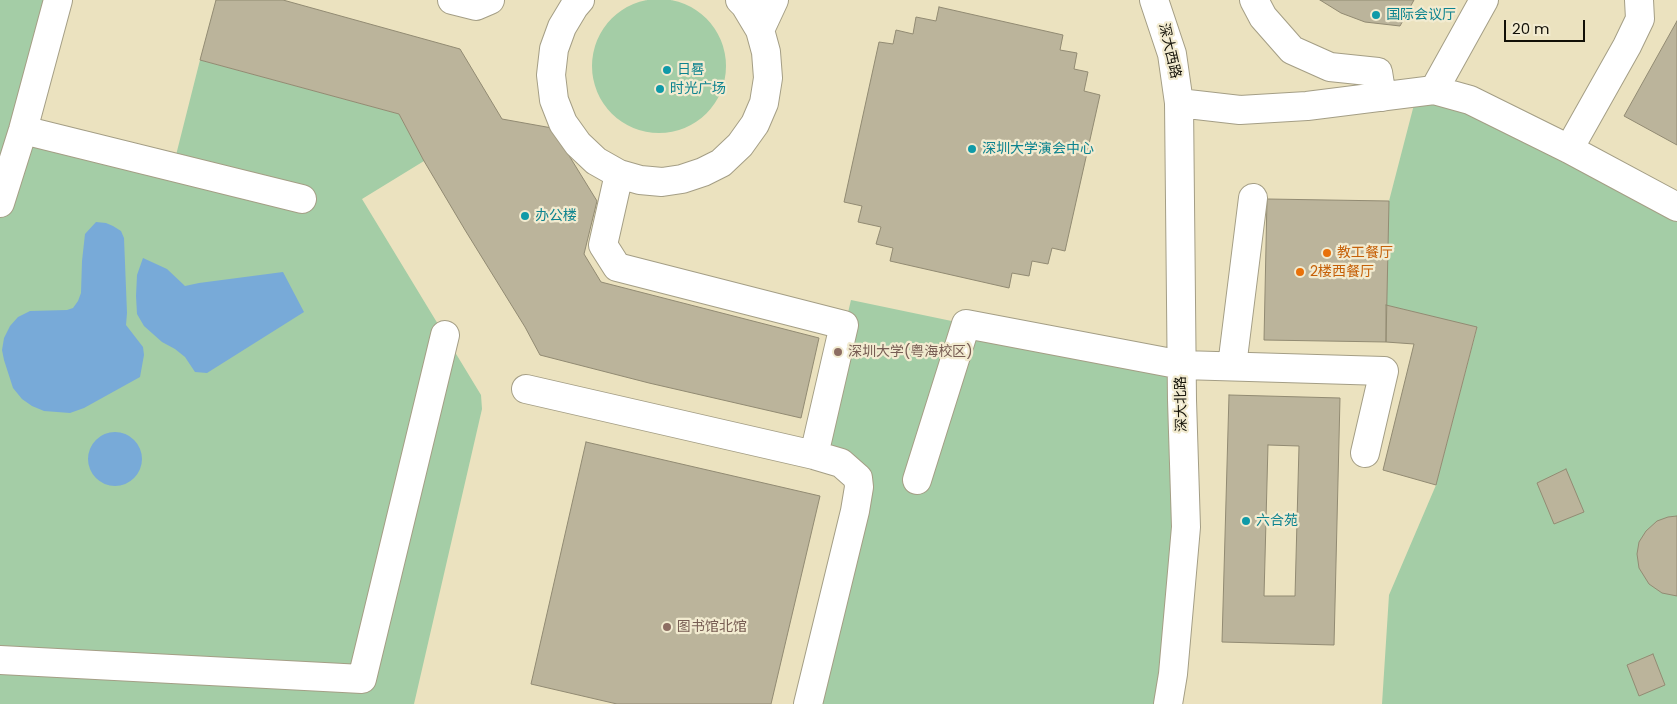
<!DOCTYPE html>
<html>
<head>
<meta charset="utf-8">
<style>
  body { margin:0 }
  #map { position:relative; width:1677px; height:704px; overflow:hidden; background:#f2ebd0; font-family:Poppins,sans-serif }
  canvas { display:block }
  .scale { position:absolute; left:1504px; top:20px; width:81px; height:22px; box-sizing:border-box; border:2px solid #121007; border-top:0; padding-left:6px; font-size:15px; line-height:18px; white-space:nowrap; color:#121007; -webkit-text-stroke:4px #f2ebd0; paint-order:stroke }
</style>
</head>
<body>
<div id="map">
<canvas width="1677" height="704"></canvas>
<div class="scale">20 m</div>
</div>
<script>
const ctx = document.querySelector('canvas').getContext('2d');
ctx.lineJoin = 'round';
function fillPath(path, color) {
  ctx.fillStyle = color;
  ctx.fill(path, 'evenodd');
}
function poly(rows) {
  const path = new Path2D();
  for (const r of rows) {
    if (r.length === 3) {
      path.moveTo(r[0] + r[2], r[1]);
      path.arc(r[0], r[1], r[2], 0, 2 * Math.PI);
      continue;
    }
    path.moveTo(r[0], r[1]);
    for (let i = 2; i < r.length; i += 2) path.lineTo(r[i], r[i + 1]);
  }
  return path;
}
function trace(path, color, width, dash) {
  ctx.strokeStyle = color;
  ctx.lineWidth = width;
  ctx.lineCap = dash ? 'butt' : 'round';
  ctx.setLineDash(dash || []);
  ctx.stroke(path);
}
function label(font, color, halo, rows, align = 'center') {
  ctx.font = font + ' Poppins,"Noto Sans SC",sans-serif';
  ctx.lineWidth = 4.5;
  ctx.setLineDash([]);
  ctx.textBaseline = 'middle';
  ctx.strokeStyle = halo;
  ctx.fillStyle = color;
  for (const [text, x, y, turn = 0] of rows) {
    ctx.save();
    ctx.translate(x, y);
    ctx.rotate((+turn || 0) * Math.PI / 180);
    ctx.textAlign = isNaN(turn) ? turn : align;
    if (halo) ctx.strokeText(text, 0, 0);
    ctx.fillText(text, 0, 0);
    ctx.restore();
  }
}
const built = poly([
  [0,0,1677,0,1677,704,0,704]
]);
const green = poly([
  [659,66,67],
  [0,0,58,0,23,129,173,167,200,60,399,114,424,161,362,199,481,395,482,409,414,704,0,704],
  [1434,90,1677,204,1677,704,1382,704,1389,595,1436,485,1477,328,1386,305,1389,201,1417,93],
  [851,300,966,324,1182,365,1168,704,808,704,859,487,814,455]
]);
const water = poly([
  [96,222,106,223,113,226,121,231,124,238,127,313,126,325,143,347,144,355,140,377,84,408,70,413,44,411,32,406,22,399,13,388,4,360,2,350,4,338,10,326,18,317,30,311,67,310,73,308,78,301,81,293,82,261,85,234],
  [143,258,167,269,185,286,199,283,283,272,304,312,207,373,195,372,185,357,175,349,162,342,144,326,137,314,136,296,137,275],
  [115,459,27]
]);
const building = poly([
  [216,0,283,0,460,49,502,119,552,128,597,201,584,254,601,282,819,338,801,418,649,383,540,355,525,327,465,230,424,161,399,114,200,60,216,0],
  [1320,0,1414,0,1400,26,1365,22,1341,13,1320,0],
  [939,7,1063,35,1060,50,1077,53,1074,69,1088,72,1084,91,1100,95,1065,251,1052,248,1048,264,1032,261,1029,276,1012,273,1009,288,890,261,893,248,876,244,881,227,858,222,862,206,844,202,879,42,893,44,896,30,913,34,916,17,936,21,939,7],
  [1677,21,1677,145,1624,116,1677,21],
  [1267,199,1389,201,1386,342,1264,340,1267,199],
  [1386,305,1477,327,1436,485,1383,470,1414,344,1386,342,1386,305],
  [1229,395,1340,398,1334,645,1222,642,1229,395],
  [1268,445,1299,446,1295,596,1264,596,1268,445],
  [586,442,820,496,771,704,617,704,531,684,586,442],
  [1566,469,1584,512,1554,524,1537,483,1566,469],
  [1677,516,1677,596,1662,593,1649,584,1639,568,1637,554,1639,542,1646,531,1657,521,1668,517,1677,516],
  [1653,654,1665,685,1639,696,1627,665,1653,654]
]);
const minor = poly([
  [452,0,476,6,490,0],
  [580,0,574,7,562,27,554,49,551,75,554,100,563,123,578,144,596,161,619,174,640,180,662,182,682,179,703,172,721,163,740,145,755,124,764,103,768,78,766,52,760,30,745,5,740,0],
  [1154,0,1172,54,1179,103,1182,400,1186,527,1173,674,1168,704],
  [1254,0,1263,17,1292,50,1330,67,1378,72,1382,97],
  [760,30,774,0],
  [1434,90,1484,0],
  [1179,103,1240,110,1307,106,1434,90,1470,100,1569,149,1677,207],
  [23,130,302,199],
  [1569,149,1627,46,1640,19,1639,0],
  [619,174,603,245,617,267,844,325,814,455],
  [0,203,23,130,58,0],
  [1232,366,1253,198],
  [526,389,814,455,841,463,858,478,859,487,855,511,808,704],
  [917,480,966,324,1182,365,1384,371,1365,453],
  [0,660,362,679,445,335]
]);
const markers = [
  [1376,15,5,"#0f9aa8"],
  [667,70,5,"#0f9aa8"],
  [660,89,5,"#0f9aa8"],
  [972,149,5,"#0f9aa8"],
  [525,216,5,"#0f9aa8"],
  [1327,253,5,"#e8710a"],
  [1300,272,5,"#e8710a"],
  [838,352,5,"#8d6e63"],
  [1246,521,5,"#0f9aa8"],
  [667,627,5,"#8d6e63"]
];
const cultureNames = [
  ["国际会议厅",1386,15],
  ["日晷",677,70],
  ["时光广场",670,89],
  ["深圳大学演会中心",982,149],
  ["办公楼",535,216],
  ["六合苑",1256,521]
];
const streetNames = [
  ["深大西路",1169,51,77],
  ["深大北路",1182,404,-91]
];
const foodNames = [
  ["教工餐厅",1337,253],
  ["2楼西餐厅",1310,272]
];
const educationNames = [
  ["深圳大学(粤海校区)",848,352],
  ["图书馆北馆",677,627]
];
fillPath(built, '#ebe2bf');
fillPath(green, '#a4cda6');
fillPath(water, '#78aad8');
fillPath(building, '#bbb49b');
trace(building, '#928b73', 1);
trace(minor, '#a49e85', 30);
trace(minor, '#fff', 28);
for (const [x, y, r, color] of markers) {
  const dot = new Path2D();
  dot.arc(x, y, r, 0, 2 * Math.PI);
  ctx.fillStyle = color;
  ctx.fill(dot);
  trace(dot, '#f2ebd0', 2);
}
label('14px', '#0d838f', '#f2ebd0', cultureNames, 'left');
label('14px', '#121007', '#f2ebd0', streetNames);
label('14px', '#c56008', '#f2ebd0', foodNames, 'left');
label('14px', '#785e54', '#f2ebd0', educationNames, 'left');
</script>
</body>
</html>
